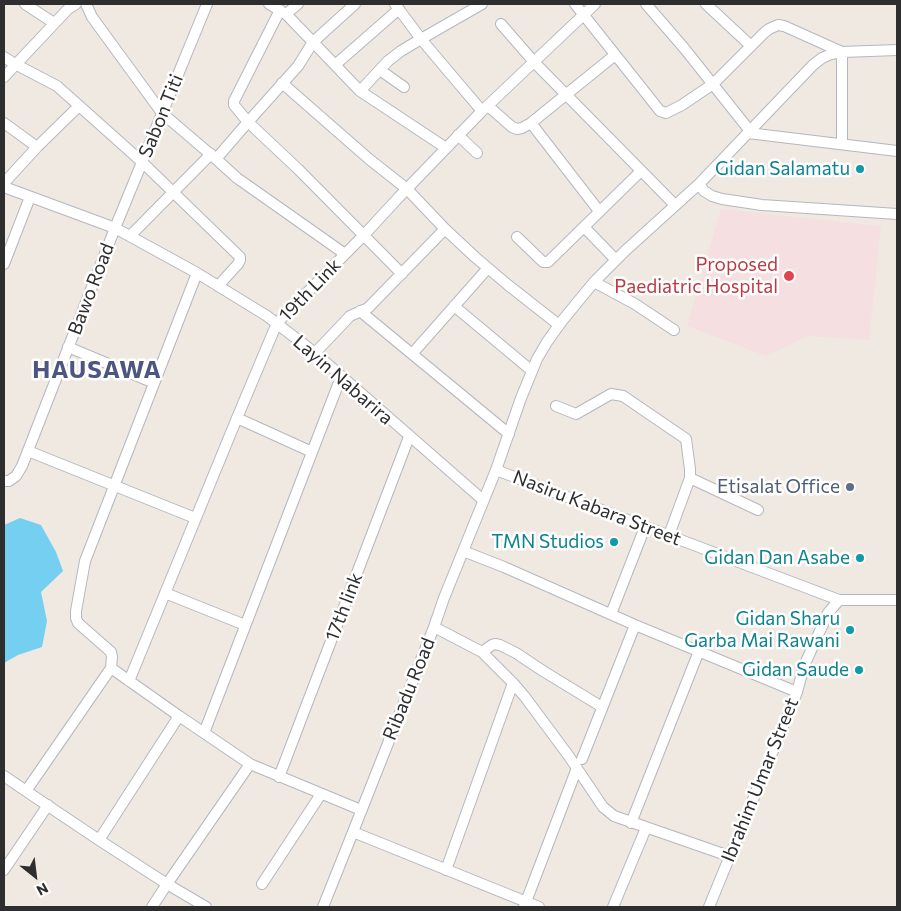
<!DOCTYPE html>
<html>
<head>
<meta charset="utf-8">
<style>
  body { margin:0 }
  #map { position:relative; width:901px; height:911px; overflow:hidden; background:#efe9e1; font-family:Commissioner,sans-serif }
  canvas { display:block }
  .frame { position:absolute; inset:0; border:5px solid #2e2e2e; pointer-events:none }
  .north { position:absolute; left:10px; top:851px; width:50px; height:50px; -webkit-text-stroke:4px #fff; paint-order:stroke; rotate:151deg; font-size:14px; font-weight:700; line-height:20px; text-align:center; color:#2e2e2e }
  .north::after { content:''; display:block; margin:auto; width:18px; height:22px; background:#2e2e2e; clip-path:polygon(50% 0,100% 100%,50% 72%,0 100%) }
</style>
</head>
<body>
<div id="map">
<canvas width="901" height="911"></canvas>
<div class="frame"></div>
<div class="north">N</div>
</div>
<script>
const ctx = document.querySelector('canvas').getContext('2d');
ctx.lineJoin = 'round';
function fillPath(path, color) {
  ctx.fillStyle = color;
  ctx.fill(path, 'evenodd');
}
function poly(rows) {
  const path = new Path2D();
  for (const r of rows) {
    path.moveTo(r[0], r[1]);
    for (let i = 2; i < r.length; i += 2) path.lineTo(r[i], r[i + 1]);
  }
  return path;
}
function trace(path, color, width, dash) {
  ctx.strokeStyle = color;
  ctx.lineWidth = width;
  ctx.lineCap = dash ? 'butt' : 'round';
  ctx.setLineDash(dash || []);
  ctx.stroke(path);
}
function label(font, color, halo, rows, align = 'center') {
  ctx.font = font + ' Commissioner,sans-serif';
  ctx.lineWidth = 5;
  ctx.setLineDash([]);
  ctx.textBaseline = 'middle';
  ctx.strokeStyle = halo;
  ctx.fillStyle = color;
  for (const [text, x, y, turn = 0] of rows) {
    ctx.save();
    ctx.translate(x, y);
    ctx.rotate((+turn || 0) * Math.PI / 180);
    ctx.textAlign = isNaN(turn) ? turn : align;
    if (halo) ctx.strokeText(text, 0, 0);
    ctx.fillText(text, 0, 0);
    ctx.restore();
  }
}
const medical = poly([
  [721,209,881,226,869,340,808,336,766,356,687,326]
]);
const water = poly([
  [20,518,41,525,56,552,63,571,41,592,47,621,42,647,18,655,4,663,4,525]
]);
const minor = poly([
  [25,4,54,23],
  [86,4,92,17,162,113,216,159,248,122,298,66,313,42,355,4],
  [269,4,286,14,360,91,446,148],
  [395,4,421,39,482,4],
  [575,4,660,111,666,113,682,105,713,84,764,33,769,29,778,25,784,26,842,52,842,144],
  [646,4,684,48,750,131],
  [706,4,751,46],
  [280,10,234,101,234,105,248,122,298,169,402,274],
  [286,14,298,4],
  [501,24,534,62,675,205],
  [4,57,15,64,57,86,142,162,240,257,240,260,238,264,218,286],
  [335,65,399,9],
  [380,70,404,87],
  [4,77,68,9,76,4],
  [282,83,369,159,407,189,445,229,475,257,508,285,559,325],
  [360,91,388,61,401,51,421,39,459,84,482,111],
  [488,106,512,127,517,129,522,128,531,123,615,55],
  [4,123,37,147,79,106],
  [531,123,599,211],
  [748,133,897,151],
  [458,135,477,153],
  [216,159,237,178,345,254],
  [4,183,37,147],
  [699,184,704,191,712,196,722,199,762,205,897,214],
  [4,187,115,228,197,273,267,316,315,353,483,500],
  [584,227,616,260],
  [130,236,211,154],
  [517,237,543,262,548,262,641,171],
  [4,264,30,197],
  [594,282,635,304,674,330],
  [454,306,532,371],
  [360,311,509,434],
  [68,347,154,383],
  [315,353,350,316,368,308,445,229],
  [412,354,488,268],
  [556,406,576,414,611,394,623,396,686,439,690,469,690,478,669,535],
  [237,418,312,452],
  [28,451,195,518],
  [496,470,839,600,897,600],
  [690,478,758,510],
  [4,481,9,481,16,476,22,466,115,228,207,4],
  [463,551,504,567,635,625,582,759],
  [165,593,245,625],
  [611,614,645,527],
  [635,625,797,692],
  [434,627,482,652,513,683,525,697,568,755,603,807,614,816,729,856],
  [482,652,492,645,495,644,500,645,516,653,543,671,602,707],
  [129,681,237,418,277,323,364,235,399,197,482,111,595,4],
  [179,716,111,668,112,657,111,652,78,623,76,618,76,611,85,561,197,273],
  [204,733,341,377],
  [250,764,167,884,99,840,179,716,250,764,361,810],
  [4,776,26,791],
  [279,777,409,437],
  [631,823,699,651],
  [353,832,539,907],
  [99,840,26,791,111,668],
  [4,870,48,805],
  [446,870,513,683],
  [262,884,321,794],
  [152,907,167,884,206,907],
  [323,907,347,847,434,627,444,598,496,470,521,398,537,359,547,342,562,321,594,282,626,250,699,184,813,65,822,58,831,54,842,52,897,50],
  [524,907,577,768],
  [613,907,646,828],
  [709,907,797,692,804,666,828,613,839,600]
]);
const markers = [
  [860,169,5,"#0f9aa8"],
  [789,276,6,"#e0444e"],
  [850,487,5,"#5c6f8a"],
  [614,542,5,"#0f9aa8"],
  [860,558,5,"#0f9aa8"],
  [850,630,5,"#0f9aa8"],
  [859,670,5,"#0f9aa8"]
];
const streetNames = [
  ["Sabon Titi",161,116,-68],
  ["Bawo Road",91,289,-69],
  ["19th Link",310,290,-46],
  ["Layin Nabarira",343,380,41],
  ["Nasiru Kabara Street",597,508,21],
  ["17th link",344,607,-69],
  ["Ribadu Road",409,689,-68],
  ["Ibrahim Umar Street",760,780,-68]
];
const cultureNames = [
  ["Gidan Salamatu",850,169],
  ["TMN Studios",604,542],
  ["Gidan Dan Asabe",850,558],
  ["Gidan Sharu",840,619],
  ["Garba Mai Rawani",840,641],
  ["Gidan Saude",849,670]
];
const healthNames = [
  ["Proposed",778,265],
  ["Paediatric Hospital",778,287]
];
const serviceNames = [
  ["Etisalat Office",840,487]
];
const districtNames = [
  ["HAUSAWA",97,370]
];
fillPath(medical, '#f5dfe0');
fillPath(water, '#75cff0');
trace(minor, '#b4b7c1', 12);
trace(minor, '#fff', 10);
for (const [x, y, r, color] of markers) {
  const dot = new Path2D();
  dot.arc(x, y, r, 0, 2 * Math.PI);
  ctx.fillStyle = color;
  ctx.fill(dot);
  trace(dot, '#fff', 2);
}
label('19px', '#2e2e2e', '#fff', streetNames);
label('19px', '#0d838f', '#fff', cultureNames, 'right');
label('19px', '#be3a42', '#fff', healthNames, 'right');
label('19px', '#4e5e75', '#fff', serviceNames, 'right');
ctx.letterSpacing = '1px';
label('bold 24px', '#4d5680', '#fff', districtNames);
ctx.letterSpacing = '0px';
</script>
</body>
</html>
